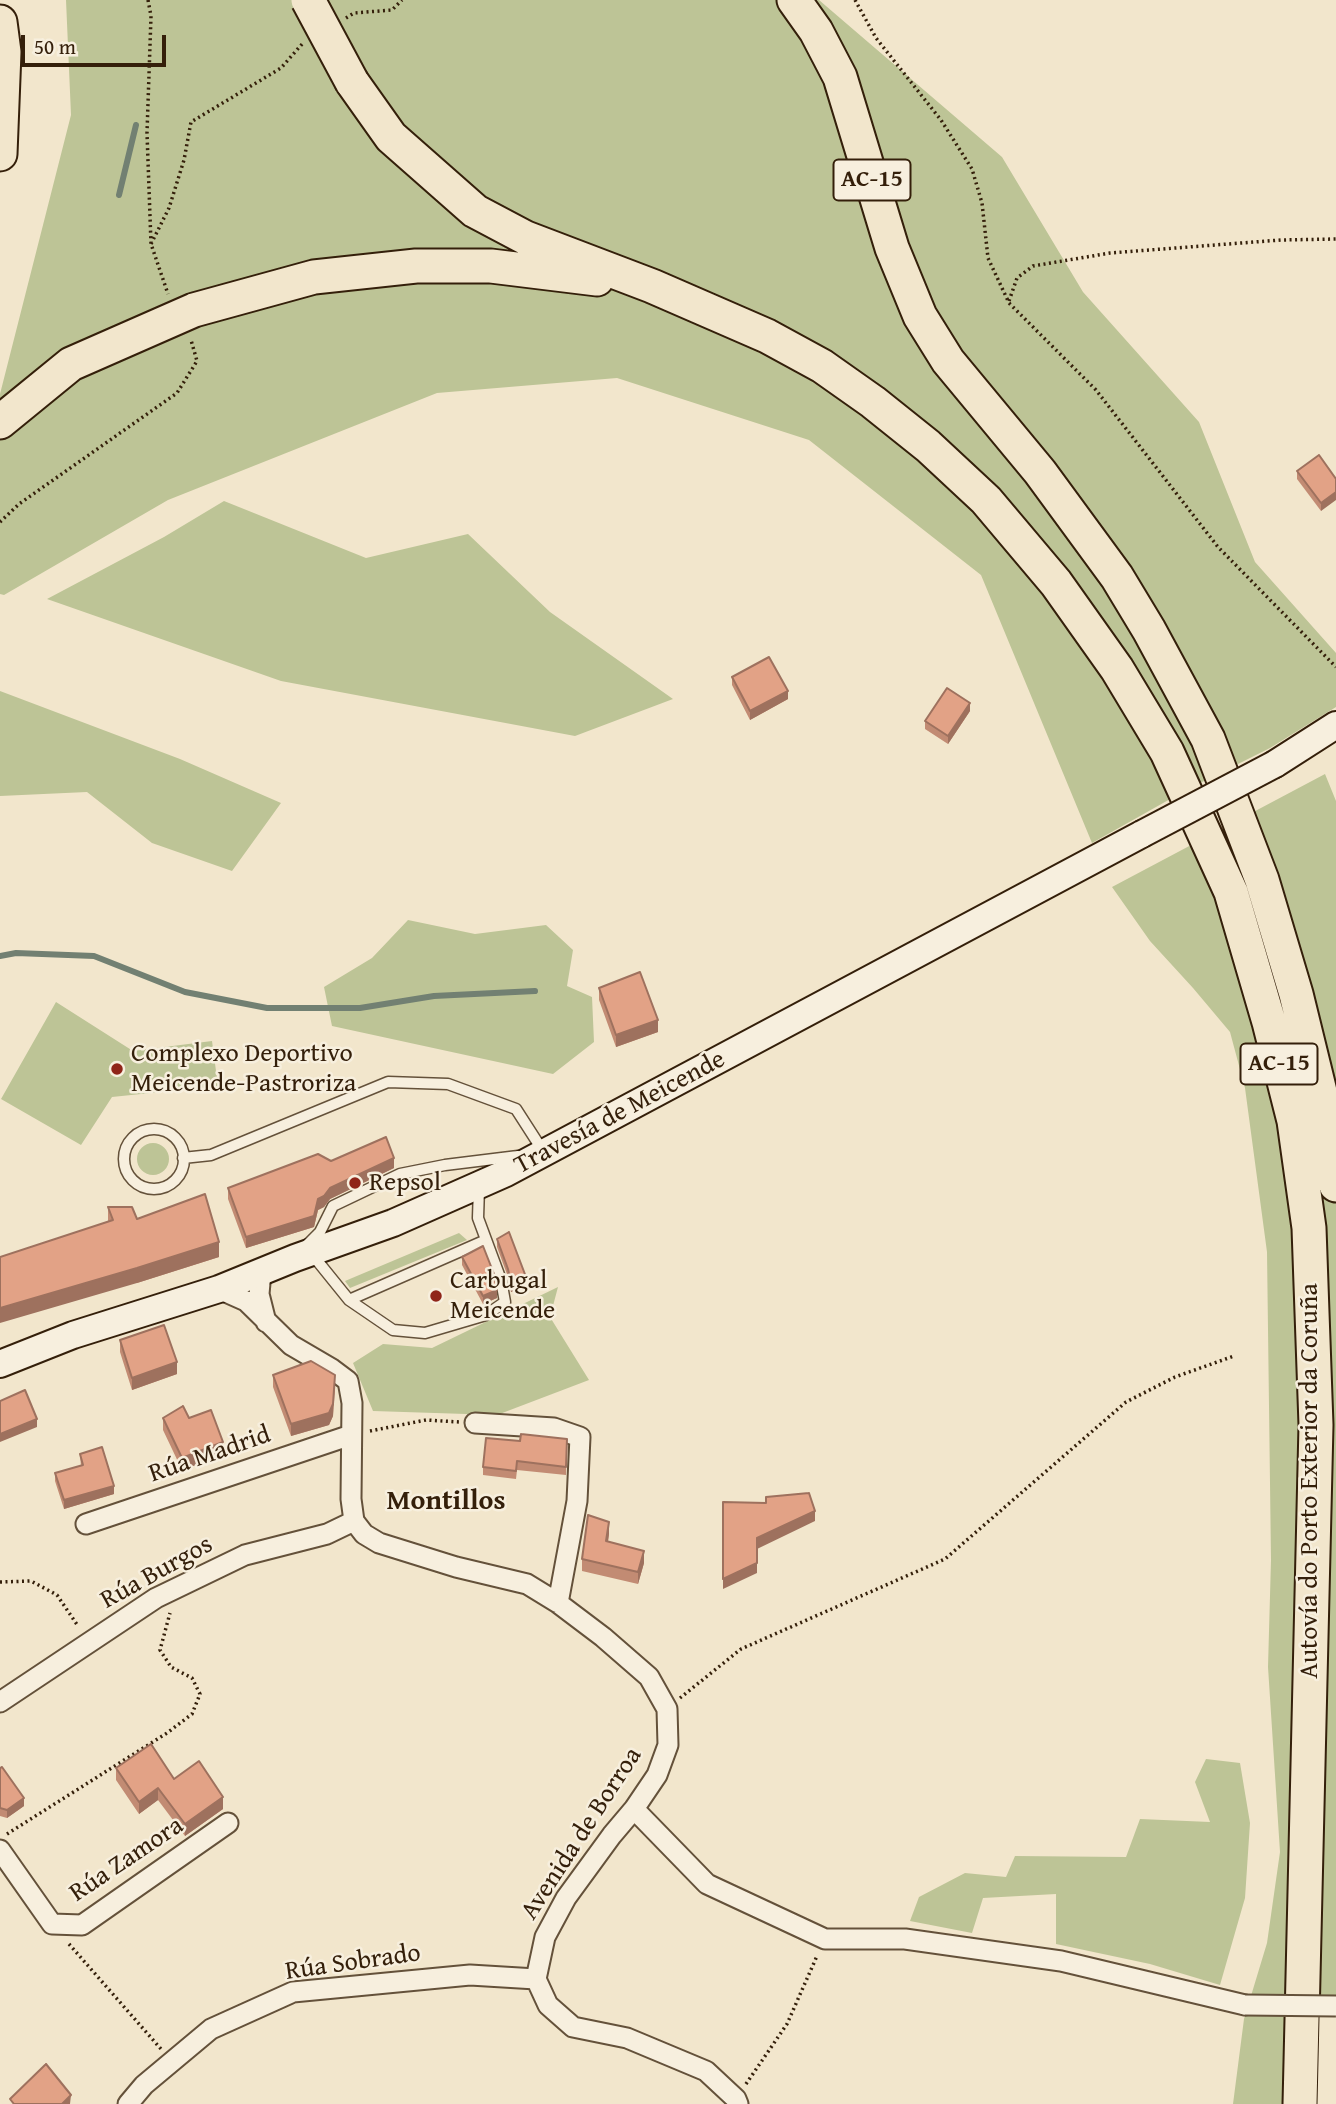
<!DOCTYPE html>
<html>
<head>
<meta charset="utf-8">
<style>
  body { margin:0 }
  #map { position:relative; width:1336px; height:2104px; overflow:hidden; background:#f2e6cc; font-family:"Gentium Book Plus",serif }
  canvas { display:block }
  .scale { position:absolute; left:21px; top:35px; width:145px; height:32px; box-sizing:border-box; border:4px solid #341f0a; border-top:0; padding-left:9px; font-size:21px; line-height:24px; white-space:nowrap; color:#341f0a; -webkit-text-stroke:5px #f7efde; paint-order:stroke }
</style>
</head>
<body>
<div id="map">
<canvas width="1336" height="2104"></canvas>
<div class="scale">50 m</div>
</div>
<script>
const ctx = document.querySelector('canvas').getContext('2d');
ctx.lineJoin = 'round';
function fillPath(path, color) {
  ctx.fillStyle = color;
  ctx.fill(path, 'evenodd');
}
function poly(rows) {
  const path = new Path2D();
  for (const r of rows) {
    if (r.length === 3) {
      path.moveTo(r[0] + r[2], r[1]);
      path.arc(r[0], r[1], r[2], 0, 2 * Math.PI);
      continue;
    }
    path.moveTo(r[0], r[1]);
    for (let i = 2; i < r.length; i += 2) path.lineTo(r[i], r[i + 1]);
  }
  return path;
}
function trace(path, color, width, dash) {
  ctx.strokeStyle = color;
  ctx.lineWidth = width;
  ctx.lineCap = dash ? 'butt' : 'round';
  ctx.setLineDash(dash || []);
  ctx.stroke(path);
}
function label(font, color, halo, rows, align = 'center') {
  ctx.font = font + ' "Gentium Book Plus",serif';
  ctx.lineWidth = 5;
  ctx.setLineDash([]);
  ctx.textBaseline = 'middle';
  ctx.strokeStyle = halo;
  ctx.fillStyle = color;
  for (const [text, x, y, turn = 0] of rows) {
    ctx.save();
    ctx.translate(x, y);
    ctx.rotate((+turn || 0) * Math.PI / 180);
    ctx.textAlign = isNaN(turn) ? turn : align;
    if (halo) ctx.strokeText(text, 0, 0);
    ctx.fillText(text, 0, 0);
    ctx.restore();
  }
}
const green = poly([
  [66,0,819,0,1002,157,1083,292,1199,422,1255,562,1336,653,1336,707,1270,748,1188,789,1092,843,981,575,809,440,617,378,437,393,168,500,4,595,0,594,0,394,71,115],
  [224,501,366,558,468,534,550,612,673,699,575,736,281,681,47,599,164,537],
  [0,691,180,759,281,803,232,871,152,843,87,792,0,796],
  [1325,774,1336,801,1336,2104,1233,2104,1244,2019,1267,1943,1280,1852,1268,1667,1271,1560,1267,1252,1245,1088,1230,1032,1193,988,1150,941,1112,887],
  [408,920,475,934,546,925,573,950,567,986,592,997,594,1042,553,1074,332,1026,324,987,372,958],
  [56,1002,133,1051,212,1041,218,1086,112,1097,81,1145,1,1099],
  [153,1159,16],
  [459,1233,467,1240,350,1288,345,1281],
  [558,1287,550,1317,589,1380,497,1415,373,1411,353,1363,383,1344,432,1348],
  [1206,1759,1240,1763,1250,1823,1245,1898,1220,1985,1150,1964,1056,1944,1056,1894,983,1898,972,1933,910,1921,919,1897,965,1873,1006,1877,1015,1856,1126,1857,1140,1819,1210,1822,1195,1782]
]);
const stream = poly([
  [119,195,136,125],
  [0,956,16,953,94,956,185,992,267,1008,360,1008,434,996,535,991]
]);
const path = poly([
  [148,0,151,16,147,133,151,244,168,294],
  [855,0,876,38,941,120,972,169,982,203,988,258,1009,303,1096,390,1218,547,1336,667],
  [346,18,354,13,392,10,402,0],
  [151,244,169,208,184,160,191,122,281,68,303,43],
  [1009,301,1017,278,1033,266,1110,253,1281,240,1336,239],
  [0,522,19,504,177,393,197,361,191,340],
  [370,1431,426,1420,459,1422],
  [0,1582,31,1581,57,1595,78,1626],
  [680,1698,741,1649,945,1559,1126,1402,1175,1377,1234,1356],
  [7,1834,167,1733,192,1714,200,1694,192,1678,171,1667,160,1650,170,1613],
  [69,1944,161,2049],
  [746,2084,787,2024,817,1956]
]);
const lane = poly([
  [154,1159,30],
  [183,1158,211,1155,388,1082,448,1084,516,1109,543,1151],
  [307,1245,320,1232,333,1206,400,1174,445,1165,518,1156],
  [311,1253,349,1300,393,1330,425,1333,486,1315,505,1302,501,1280,478,1218,479,1187],
  [349,1300,486,1240]
]);
const street = poly([
  [261,1272,259,1294,266,1322],
  [219,1289,246,1301,291,1345,332,1369,348,1381,352,1403,351,1499,354,1521,364,1534,379,1543,456,1567,527,1584,558,1603,603,1637,649,1677,667,1709,668,1745,657,1775,634,1809,612,1835,566,1898,545,1937,536,1979,548,2005,573,2027,627,2038,706,2071,736,2099,738,2104],
  [475,1423,554,1428,580,1437,577,1501,558,1603],
  [86,1524,351,1435],
  [0,1702,156,1598,245,1555,327,1534,354,1521],
  [634,1809,707,1884,825,1939,905,1939,1061,1961,1245,2005],
  [0,1850,52,1924,82,1925,228,1823],
  [128,2104,144,2085,211,2029,293,1992,470,1975,536,1979]
]);
const secondary = poly([
  [1275,764,1336,725],
  [0,1364,73,1335,219,1289,295,1258,393,1223,506,1173,1142,834]
]);
const highway = poly([
  [794,0,816,31,840,77,892,248,920,316,948,361,1040,472,1117,577,1149,630,1208,739,1262,880,1296,994,1323,1104,1336,1185],
  [0,22,4,52,0,154],
  [352,82,391,137,475,211,526,238,652,286,767,336,822,366,873,402,928,446,986,500,1056,583,1117,669,1167,752,1231,892,1269,1022,1294,1121,1309,1228,1316,1425,1300,2104],
  [0,422,71,364,194,310,314,277,416,266,491,266,597,279],
  [1334,2104,1336,2017]
]);
const streetBridge = poly([
  [1245,2005,1336,2006]
]);
const secondaryBridge = poly([
  [1142,834,1275,764]
]);
const highwayBridge = poly([
  [308,0,352,82]
]);
const wall = poly([
  [1297,471,1336,479,1321,511,1297,479],
  [732,677,788,699,750,720,732,685],
  [970,711,948,744,925,729,925,721],
  [599,988,658,1032,616,1047,599,1000],
  [331,1161,394,1168,330,1199,324,1207,318,1210,314,1227,246,1248,228,1199,228,1188],
  [108,1207,137,1219,219,1257,137,1283,108,1222],
  [497,1239,526,1285,511,1292,508,1277,497,1247],
  [462,1257,497,1298,483,1304,462,1265],
  [120,1340,177,1374,132,1390,120,1352],
  [273,1375,335,1387,333,1416,329,1425,291,1436,273,1387],
  [163,1418,189,1418,223,1455,182,1470,163,1430],
  [567,1439,566,1475,517,1470,516,1479,483,1475,483,1467,520,1441],
  [80,1454,114,1494,64,1509,55,1481,55,1473,81,1466],
  [609,1534,608,1542,644,1563,638,1584,582,1571,582,1559],
  [0,1768,24,1806,7,1818,0,1816],
  [116,1768,174,1779,223,1809,185,1836,158,1800,139,1814,116,1780]
]);
const shadedWall = poly([
  [1336,492,1336,500,1321,511,1321,503],
  [788,691,788,699,750,720,750,711],
  [970,703,970,711,948,744,948,736],
  [658,1020,658,1032,616,1047,616,1035],
  [394,1158,394,1168,330,1199,324,1207,318,1210,314,1227,246,1248,246,1237,318,1199,330,1188],
  [219,1242,219,1257,137,1283,0,1323,0,1308],
  [526,1277,526,1285,511,1292,511,1284],
  [497,1290,497,1298,483,1304,483,1296],
  [177,1362,177,1374,132,1390,132,1378],
  [335,1375,333,1416,329,1425,291,1436,291,1424],
  [37,1419,37,1427,0,1442,0,1434],
  [223,1442,223,1455,182,1470,182,1458],
  [114,1486,114,1494,64,1509,64,1500],
  [815,1511,815,1521,757,1549,757,1538],
  [609,1522,609,1534,606,1553,606,1541],
  [644,1551,644,1563,638,1584,638,1572],
  [757,1563,757,1573,723,1589,723,1579],
  [158,1788,158,1800,139,1814,139,1802],
  [223,1797,223,1809,185,1836,185,1824],
  [24,1798,24,1806,7,1818,7,1810],
  [71,2095,70,2104,62,2104]
]);
const building = poly([
  [1319,455,1336,479,1336,492,1321,503,1297,471,1319,455],
  [769,657,788,691,750,711,732,677,769,657],
  [947,688,970,703,948,736,925,721,947,688],
  [640,972,658,1020,616,1035,599,988,640,972],
  [386,1137,394,1158,330,1188,324,1196,318,1199,314,1216,246,1237,228,1188,318,1154,331,1161,386,1137],
  [205,1194,219,1242,137,1268,0,1308,0,1257,113,1220,108,1207,132,1207,137,1219,205,1194],
  [509,1232,526,1277,511,1284,508,1269,497,1239,509,1232],
  [483,1246,494,1274,497,1290,483,1296,462,1257,483,1246],
  [164,1325,177,1362,132,1378,120,1340,164,1325],
  [311,1361,335,1375,333,1404,329,1413,291,1424,273,1375,311,1361],
  [25,1390,37,1419,0,1434,0,1401,25,1390],
  [183,1406,189,1418,211,1410,223,1442,182,1458,163,1418,183,1406],
  [521,1434,567,1439,566,1467,517,1461,516,1471,483,1467,486,1438,520,1441,521,1434],
  [102,1447,114,1486,64,1500,55,1473,83,1465,80,1454,102,1447],
  [809,1493,815,1511,757,1538,757,1563,723,1579,723,1502,766,1503,766,1497,809,1493],
  [588,1515,609,1522,606,1541,644,1551,638,1572,582,1559,588,1515],
  [151,1744,174,1779,199,1761,223,1797,185,1824,158,1788,139,1802,116,1768,151,1744],
  [2,1767,24,1798,7,1810,0,1808,0,1768,2,1767],
  [46,2064,71,2095,62,2104,14,2104,10,2099,46,2064]
]);
const markers = [
  [117,1069,7,"#8f2418"],
  [355,1183,7,"#8f2418"],
  [436,1296,7,"#8f2418"]
];
const shields = [
  [872,180,77],
  [1279,1064,77]
];
const shieldNames = [
  ["AC-15",872,180],
  ["AC-15",1279,1064]
];
const poiNames = [
  ["Complexo Deportivo",131,1054],
  ["Meicende-Pastroriza",131,1084],
  ["Repsol",369,1183],
  ["Carbugal",450,1281],
  ["Meicende",450,1311]
];
const streetNames = [
  ["Travesía de Meicende",620,1113,-28],
  ["Rúa Madrid",210,1455,-19],
  ["Autovía do Porto Exterior da Coruña",1310,1481,-90],
  ["Rúa Burgos",157,1573,-29],
  ["Avenida de Borroa",582,1834,-57],
  ["Rúa Zamora",127,1860,-34],
  ["Rúa Sobrado",353,1963,-8]
];
const neighbourhoodNames = [
  ["Montillos",446,1502]
];
fillPath(green, '#bdc496');
trace(stream, '#728072', 6);
trace(lane, '#64513a', 13);
trace(street, '#64513a', 23);
trace(secondary, '#341f0a', 30);
trace(highway, '#341f0a', 37);
trace(path, '#341f0a', 3.5, [2, 3.5]);
trace(lane, '#f7efde', 10);
trace(street, '#f7efde', 19);
trace(secondary, '#f7efde', 26);
trace(highway, '#f2e6cc', 33);
trace(streetBridge, '#64513a', 23, []);
trace(secondaryBridge, '#341f0a', 30, []);
trace(highwayBridge, '#341f0a', 37, []);
trace(streetBridge, '#f7efde', 19);
trace(secondaryBridge, '#f7efde', 26);
trace(highwayBridge, '#f2e6cc', 33);
fillPath(wall, '#c28b73');
fillPath(shadedWall, '#9e715e');
fillPath(building, '#e2a286');
trace(building, '#9e715e', 2);
for (const [x, y, r, color] of markers) {
  const dot = new Path2D();
  dot.arc(x, y, r, 0, 2 * Math.PI);
  ctx.fillStyle = color;
  ctx.fill(dot);
  trace(dot, '#f7efde', 2.5);
}
for (const [x, y, w] of shields) {
  const box = new Path2D();
  box.roundRect(x - w / 2, y - 20.5, w, 41, 5);
  ctx.fillStyle = '#f7efde';
  ctx.fill(box);
  trace(box, '#341f0a', 2);
}
label('bold 24px', '#341f0a', null, shieldNames);
label('26px', '#341f0a', '#f7efde', poiNames, 'left');
label('26px', '#341f0a', '#f7efde', streetNames);
label('bold 28px', '#341f0a', '#f7efde', neighbourhoodNames);
</script>
</body>
</html>
